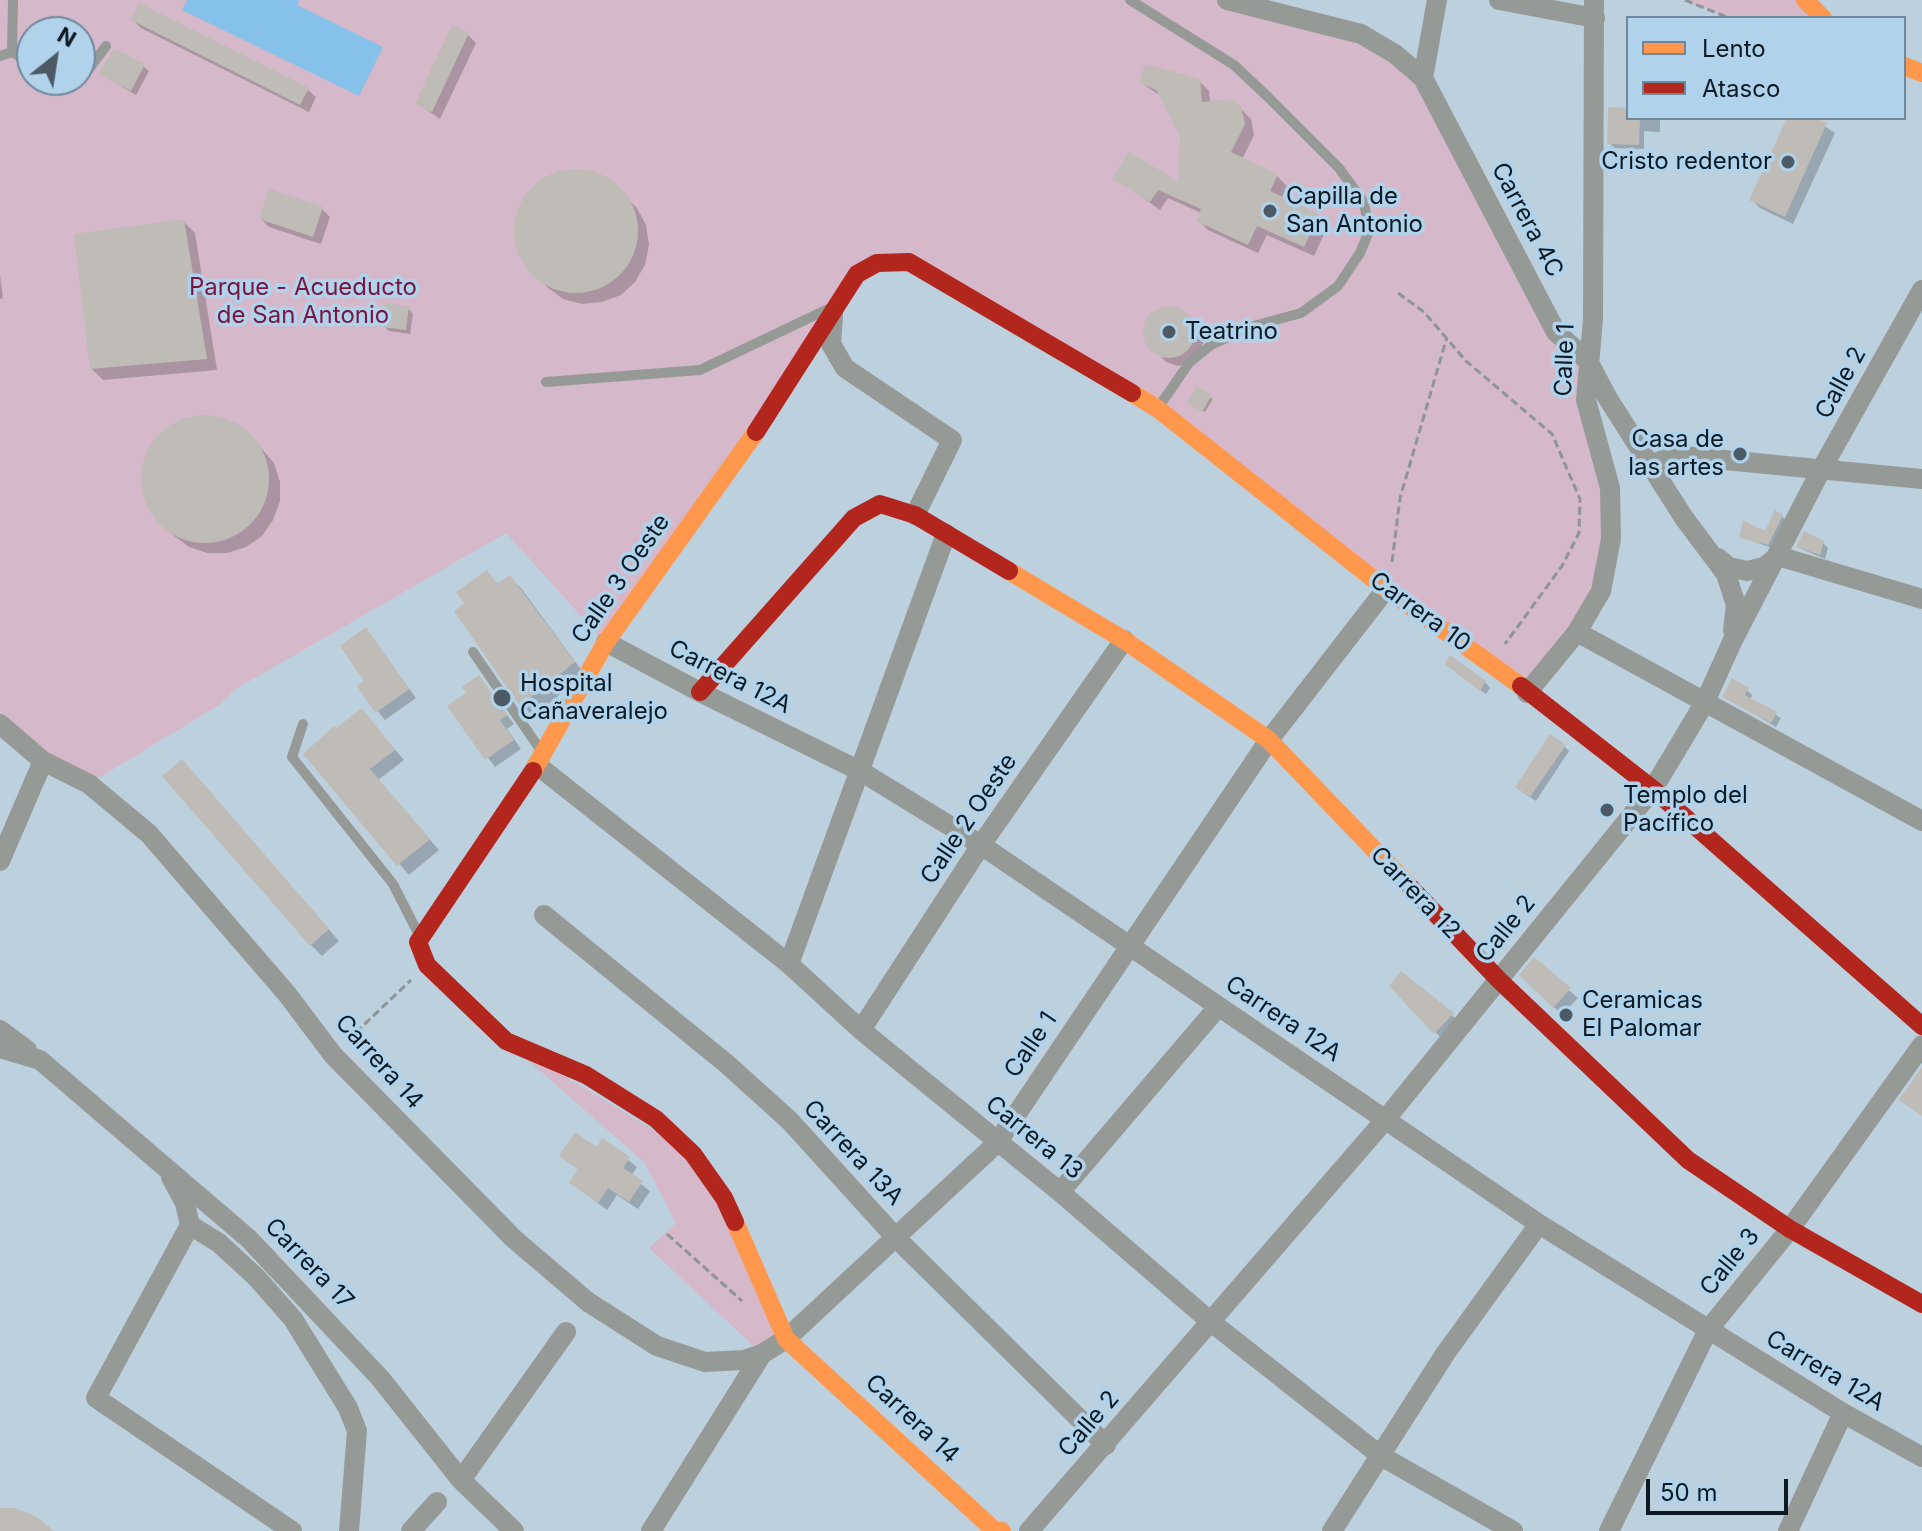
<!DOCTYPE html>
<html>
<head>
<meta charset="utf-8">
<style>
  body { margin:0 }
  #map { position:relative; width:1922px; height:1531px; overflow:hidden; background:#bdd0de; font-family:Inter,sans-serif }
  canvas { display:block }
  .legend { position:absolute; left:1626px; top:16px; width:280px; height:104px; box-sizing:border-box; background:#b0d3eb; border:2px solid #6f899b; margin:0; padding:10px 14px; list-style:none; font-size:24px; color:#0d1a23 }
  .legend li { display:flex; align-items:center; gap:16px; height:40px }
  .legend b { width:40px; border:2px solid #6f899b }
  .north { position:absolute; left:16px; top:16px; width:80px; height:80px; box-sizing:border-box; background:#b0d3eb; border:2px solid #6f899b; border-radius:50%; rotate:30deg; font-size:22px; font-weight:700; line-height:32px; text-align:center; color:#0d1a23 }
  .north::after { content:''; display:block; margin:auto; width:28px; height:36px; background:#4b5a64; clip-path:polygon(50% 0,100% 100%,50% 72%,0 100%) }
  .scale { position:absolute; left:1646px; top:1479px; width:142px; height:36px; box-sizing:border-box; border:4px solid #0d1a23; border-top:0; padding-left:10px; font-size:24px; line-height:28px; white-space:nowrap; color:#0d1a23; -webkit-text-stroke:6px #b0d3eb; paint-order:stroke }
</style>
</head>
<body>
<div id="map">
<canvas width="1922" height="1531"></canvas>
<ul class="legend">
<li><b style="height:10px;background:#ff974d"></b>Lento</li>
<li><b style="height:10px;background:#b3261e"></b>Atasco</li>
</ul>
<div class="north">N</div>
<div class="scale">50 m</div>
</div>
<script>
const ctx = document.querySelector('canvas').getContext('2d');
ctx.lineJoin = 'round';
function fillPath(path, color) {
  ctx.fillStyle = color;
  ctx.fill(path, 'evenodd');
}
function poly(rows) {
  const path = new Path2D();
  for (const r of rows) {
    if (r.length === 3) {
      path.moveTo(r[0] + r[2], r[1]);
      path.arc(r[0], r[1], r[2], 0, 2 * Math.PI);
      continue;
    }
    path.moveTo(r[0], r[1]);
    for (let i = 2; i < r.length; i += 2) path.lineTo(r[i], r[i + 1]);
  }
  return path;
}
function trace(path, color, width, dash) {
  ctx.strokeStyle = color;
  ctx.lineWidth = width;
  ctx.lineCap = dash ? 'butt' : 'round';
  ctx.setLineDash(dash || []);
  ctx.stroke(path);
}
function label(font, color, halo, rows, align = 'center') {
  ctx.font = font + ' Inter,sans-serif';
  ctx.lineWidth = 7;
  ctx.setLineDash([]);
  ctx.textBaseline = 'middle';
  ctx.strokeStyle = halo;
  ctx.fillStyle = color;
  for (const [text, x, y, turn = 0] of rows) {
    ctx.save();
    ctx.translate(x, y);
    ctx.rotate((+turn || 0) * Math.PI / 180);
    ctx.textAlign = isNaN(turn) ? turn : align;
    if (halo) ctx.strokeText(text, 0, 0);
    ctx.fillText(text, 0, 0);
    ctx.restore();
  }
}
const green = poly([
  [0,0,1227,0,1361,34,1423,78,1555,332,1588,361,1610,488,1601,591,1527,693,1158,409,909,262,878,263,599,636,506,533,236,689,219,705,89,784,0,724],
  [32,32,80,32,80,80,32,80],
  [1685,0,1805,0,1822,18,1729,18],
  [506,1041,693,1154,786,1339,762,1354,649,1248,676,1223,644,1162]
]);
const water = poly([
  [187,0,299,0,297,5,383,47,359,96,182,10]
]);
const shadow = poly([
  [133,20,307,89,316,97,309,112,141,28],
  [468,35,476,43,440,119,417,103],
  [143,66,149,71,136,95,100,74],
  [1199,81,1209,91,1210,103,1233,101,1251,119,1254,135,1242,160,1277,176,1287,186,1281,199,1318,215,1328,225,1314,256,1267,235,1258,253,1208,230,1198,220,1201,213,1168,198,1160,210,1115,178,1180,186,1182,137,1161,96,1141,83],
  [1628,110,1628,118,1660,118,1660,132,1644,131,1644,149,1615,148,1609,143],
  [1789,118,1812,118,1835,133,1793,224,1760,208,1752,200],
  [572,171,591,173,609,181,637,208,646,225,649,245,645,265,635,282,621,295,602,302,582,304,563,299,547,287,522,259,516,240,516,220,523,202,535,186,552,176],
  [322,209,330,217,321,244,269,227,261,219],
  [184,222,195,233,217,370,103,380,92,369],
  [0,275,3,298,0,299],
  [408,308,413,314,410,334,389,331,384,326],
  [1171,308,1183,312,1201,330,1203,343,1199,355,1190,363,1178,366,1166,362,1148,343,1145,331,1149,319,1158,310],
  [1197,389,1213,399,1205,412,1191,404],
  [196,417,215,417,234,423,250,435,274,463,280,482,280,501,273,520,262,536,246,547,227,553,207,553,189,547,173,535,149,507,143,488,143,468,149,450,161,434,177,423],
  [1782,516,1786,521,1772,548,1741,537,1766,534],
  [1823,543,1828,548,1825,559,1799,548],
  [487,573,499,585,510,577,521,588,585,675,533,716,522,705],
  [366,630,416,698,385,720,359,687,367,682],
  [1453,669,1485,682,1490,688,1486,694],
  [479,678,514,724,507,729,521,749,495,767,450,707,469,694],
  [1747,690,1752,695,1750,700,1781,718,1776,727,1724,696],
  [362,711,404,760,378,780,439,850,409,875,306,754],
  [1564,746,1569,751,1536,801,1522,792],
  [193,773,339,941,322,956,311,945],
  [1534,960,1578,998,1562,1015,1522,975],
  [1392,986,1452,1015,1457,1020,1440,1037],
  [603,1141,637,1167,631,1176,650,1191,638,1209,617,1195,607,1210,571,1183,580,1171,562,1156,597,1150]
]);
const building = poly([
  [139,3,309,88,300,105,131,20],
  [452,25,469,33,432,112,415,104],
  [114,48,145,64,131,91,98,74],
  [1145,64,1200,79,1202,102,1233,99,1241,107,1245,124,1231,152,1278,174,1270,191,1319,214,1304,247,1257,226,1248,245,1196,221,1201,209,1158,190,1150,202,1112,179,1129,151,1178,182,1180,137,1156,90,1139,83],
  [1608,107,1628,108,1628,118,1640,118,1639,145,1607,144],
  [1787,118,1816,118,1827,123,1785,217,1749,200],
  [576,231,62],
  [269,189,323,207,313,237,259,219],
  [184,219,207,359,90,369,74,234],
  [384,303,409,306,406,330,381,327],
  [1169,332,26],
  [1197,386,1212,395,1202,412,1187,403],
  [205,479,64],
  [1775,510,1783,515,1768,545,1739,538,1743,520,1765,531],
  [1804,531,1824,541,1820,555,1796,547],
  [487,570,497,584,510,575,575,662,520,706,454,611,464,603,456,592],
  [366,627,409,689,375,713,357,686,364,681,340,646],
  [1450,655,1486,681,1480,691,1445,664],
  [479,675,507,715,500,720,514,740,485,760,447,706,466,693,462,687],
  [1732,678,1749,688,1745,695,1777,712,1771,723,1722,697],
  [362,708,395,750,370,769,430,839,397,866,303,754,334,726,336,728],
  [1550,734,1566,745,1530,797,1515,787],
  [182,759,329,929,310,946,162,776],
  [1534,957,1571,988,1553,1008,1519,975],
  [1401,971,1454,1013,1434,1034,1389,986],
  [1922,1067,1922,1116,1899,1100],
  [575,1132,597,1147,602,1138,630,1157,623,1168,643,1181,629,1202,608,1188,598,1203,569,1183,578,1169,559,1156],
  [0,1508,15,1508,37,1517,54,1531,0,1531]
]);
const path = poly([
  [1685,0,1729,18],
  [1398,293,1424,312,1466,361,1552,434,1580,499,1579,533,1562,566,1505,644],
  [1392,562,1400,498,1447,337],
  [347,1041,411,980],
  [667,1234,742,1301]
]);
const lane = poly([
  [1130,0,1234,65,1267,96,1339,168,1363,201,1370,229,1360,253,1338,286,1301,313,1250,327,1211,345,1189,363,1158,408],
  [12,52,13,0],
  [0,56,12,52,32,64],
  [80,73,89,69,106,46],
  [546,382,700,370,828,309],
  [473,652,542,752],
  [303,724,292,757,393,884,419,935]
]);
const street = poly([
  [1227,0,1361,34,1395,54,1423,78,1556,332,1588,361,1607,397,1684,518,1726,574,1736,605,1733,630],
  [1499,0,1595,18],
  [1423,78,1437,0],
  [833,316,831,344,845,368,952,440,915,515],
  [1652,465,1673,455,1922,479],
  [1718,558,1729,567,1747,571,1764,567,1778,556,1922,599],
  [1577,632,1922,821],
  [606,642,700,692,862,772,981,845,1539,1224,1843,1413,1922,1457],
  [1527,693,1577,632,1601,591,1611,539,1610,488,1586,400,1593,319,1594,0],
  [0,724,43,761,89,784,149,834,287,994,333,1055,514,1239,588,1302,657,1346,705,1362,744,1360,762,1354],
  [537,765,789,964,861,1030,1060,1192,1211,1322,1381,1456,1513,1531],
  [0,861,43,761],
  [544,915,728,1065,790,1121,897,1239,1106,1445],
  [789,964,946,534],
  [0,1030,27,1050],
  [861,1030,981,845,1124,640],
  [0,1048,40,1060,249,1239,380,1378,461,1480,514,1531],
  [171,1177,185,1203,190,1225,219,1243,257,1278,293,1319,348,1408,357,1431,349,1531],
  [1060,1192,1218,1007],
  [190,1225,96,1398,292,1531],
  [461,1480,566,1332],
  [411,1531,437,1502],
  [651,1531,762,1354,786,1339,997,1143,1269,740,1386,589],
  [1029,1531,1385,1120,1653,789,1705,702,1732,642,1821,470,1922,290],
  [1332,1531,1445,1354,1539,1224],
  [1609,1531,1708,1330,1790,1229,1922,1045],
  [1788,1531,1843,1413]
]);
const slow = poly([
  [1805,0,1823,18],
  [1904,66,1922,73],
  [1132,393,1158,409,1386,589,1521,686],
  [1009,571,1124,640,1269,740,1411,888],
  [533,771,606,642,756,432],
  [735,1222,786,1339,994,1530,1002,1531]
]);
const jam = poly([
  [756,432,857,274,877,263,909,262,1132,393],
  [1521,686,1653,789,1922,1026],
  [700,692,854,518,880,504,915,515,1009,571],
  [533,771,418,942,427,965,506,1041,586,1075,656,1119,693,1154,724,1198,735,1222],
  [1411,888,1499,980,1688,1160,1790,1229,1922,1304]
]);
const markers = [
  [1788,162,8,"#4b5a64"],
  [1270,211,8,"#4b5a64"],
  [1169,332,8,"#4b5a64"],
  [1740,454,8,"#4b5a64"],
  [502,698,10,"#4b5a64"],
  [1607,810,8,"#4b5a64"],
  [1566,1015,8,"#4b5a64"]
];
const poiNames = [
  ["Cristo redentor",1772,162,"right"],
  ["Capilla de",1286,197],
  ["San Antonio",1286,225],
  ["Teatrino",1185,332],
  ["Casa de",1724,440,"right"],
  ["las artes",1724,468,"right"],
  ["Hospital",520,684],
  ["Cañaveralejo",520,712],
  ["Templo del",1623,796],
  ["Pacífico",1623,824],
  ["Ceramicas",1582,1001],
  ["El Palomar",1582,1029]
];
const streetNames = [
  ["Carrera 4C",1527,220,62],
  ["Calle 1",1565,360,-88],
  ["Calle 2",1841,383,-61],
  ["Calle 3 Oeste",621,579,-55],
  ["Carrera 10",1420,612,36],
  ["Carrera 12A",730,677,27],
  ["Calle 2 Oeste",969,819,-56],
  ["Carrera 12",1415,893,46],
  ["Calle 2",1506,929,-51],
  ["Carrera 12A",1283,1019,34],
  ["Calle 1",1031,1045,-56],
  ["Carrera 14",379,1062,48],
  ["Carrera 13",1034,1138,39],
  ["Carrera 13A",853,1153,47],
  ["Calle 3",1730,1262,-51],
  ["Carrera 17",309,1264,46],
  ["Carrera 12A",1825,1371,31],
  ["Carrera 14",912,1419,43],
  ["Calle 2",1089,1424,-49]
];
const parkNames = [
  ["Parque - Acueducto",303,288],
  ["de San Antonio",303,316]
];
fillPath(green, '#d5b9ca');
fillPath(water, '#86c1ea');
fillPath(shadow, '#0003');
fillPath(building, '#bfbbb6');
trace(path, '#8e9597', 3, [8, 4]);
trace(lane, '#969a97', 10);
trace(street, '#969a97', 20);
trace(slow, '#ff974d', 18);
trace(jam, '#b3261e', 18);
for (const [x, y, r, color] of markers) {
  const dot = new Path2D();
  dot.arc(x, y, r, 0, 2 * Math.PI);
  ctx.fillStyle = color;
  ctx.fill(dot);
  trace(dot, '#b0d3eb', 3);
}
label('24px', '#0d1a23', '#b0d3eb', poiNames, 'left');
label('24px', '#0d1a23', '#b0d3eb', streetNames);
label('24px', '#781541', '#b0d3eb', parkNames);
</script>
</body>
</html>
